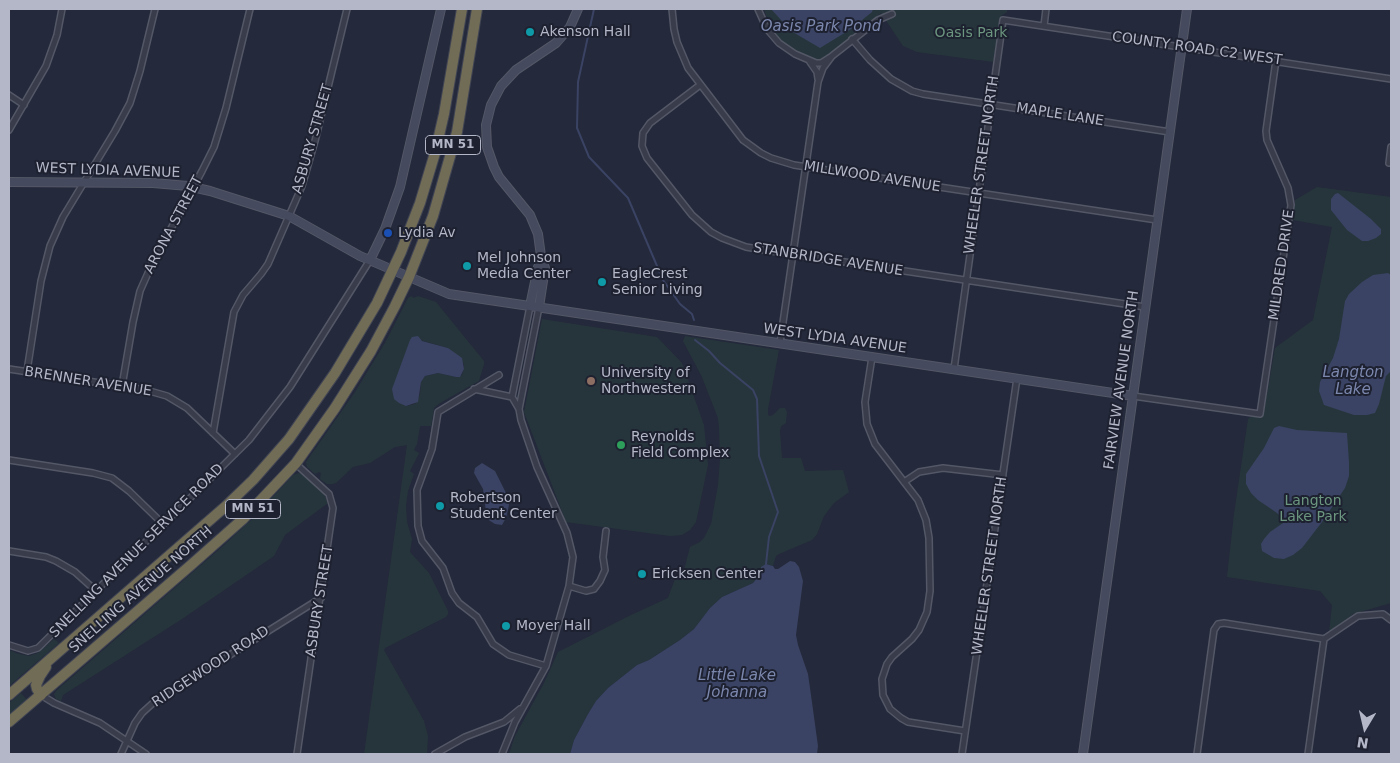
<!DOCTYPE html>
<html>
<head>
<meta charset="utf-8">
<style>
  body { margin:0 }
  #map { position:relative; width:1400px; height:763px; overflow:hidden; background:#24293b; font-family:"DejaVu Sans",sans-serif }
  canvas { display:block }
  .frame { position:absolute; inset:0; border:10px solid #b3b7c7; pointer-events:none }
  .north { position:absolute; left:1340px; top:703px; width:50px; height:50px; -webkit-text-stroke:4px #1d2130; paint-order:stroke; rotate:189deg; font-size:14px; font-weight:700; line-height:20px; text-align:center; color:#b3b7c7 }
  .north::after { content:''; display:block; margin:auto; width:18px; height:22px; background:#b3b7c7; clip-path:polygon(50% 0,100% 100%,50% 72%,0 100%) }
</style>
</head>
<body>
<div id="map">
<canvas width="1400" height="763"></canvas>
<div class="frame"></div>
<div class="north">N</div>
</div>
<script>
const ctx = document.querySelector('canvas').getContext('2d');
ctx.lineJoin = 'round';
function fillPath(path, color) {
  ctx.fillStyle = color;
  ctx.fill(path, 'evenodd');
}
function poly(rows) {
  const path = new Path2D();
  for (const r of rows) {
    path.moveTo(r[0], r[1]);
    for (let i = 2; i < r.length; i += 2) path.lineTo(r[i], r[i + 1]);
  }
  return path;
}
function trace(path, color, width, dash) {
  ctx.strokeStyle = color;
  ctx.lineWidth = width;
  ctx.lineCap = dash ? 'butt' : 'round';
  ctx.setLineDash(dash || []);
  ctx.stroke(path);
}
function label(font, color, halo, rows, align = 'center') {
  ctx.font = font + ' "DejaVu Sans",sans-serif';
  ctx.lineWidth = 4;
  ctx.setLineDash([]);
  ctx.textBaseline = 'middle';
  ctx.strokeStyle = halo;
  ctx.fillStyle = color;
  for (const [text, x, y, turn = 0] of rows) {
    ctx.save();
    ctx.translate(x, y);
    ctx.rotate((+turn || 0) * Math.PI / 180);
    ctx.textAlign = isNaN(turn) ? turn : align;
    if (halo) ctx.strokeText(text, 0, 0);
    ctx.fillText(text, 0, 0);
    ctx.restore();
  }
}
const green = poly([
  [764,9,1007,9,1007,12,1001,16,993,62,917,52,903,46,881,13,824,59,815,60,787,46,775,34,769,24],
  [1317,187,1391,197,1391,603,1353,614,1329,633,1332,605,1320,591,1227,577,1234,514,1248,419,1265,406,1275,348,1313,320,1332,227,1293,220,1295,200],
  [412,296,413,298,418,296,436,302,484,361,484,364,479,381,440,403,434,408,431,426,420,426,417,444,414,450,419,453,410,471,414,474,408,491,406,506,407,522,412,539,410,552,429,573,448,611,448,614,446,617,385,648,384,650,424,721,428,736,427,754,364,754,407,445,395,447,370,463,353,467,336,483,332,484,327,484,320,479,321,473,319,472,315,474,307,467,306,462,355,392,386,341,408,298],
  [420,340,448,348,464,364,464,369,462,375,456,377,438,373,425,376,421,382,420,394,415,404,406,406],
  [542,319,657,337,682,363,704,425,708,465,696,522,690,530,682,535,670,536,566,522,524,412],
  [685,336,779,350,768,409,768,415,770,416,773,415,780,408,785,408,787,412,786,423,781,426,780,431,782,458,801,458,805,471,843,470,849,492,834,503,824,516,817,534,812,540,779,554,776,556,773,566,766,564,761,576,758,577,753,583,722,597,710,608,694,629,680,640,649,660,637,665,608,688,596,701,588,714,574,740,570,754,509,754,515,736,544,683,558,652,629,616,668,598,675,579,683,574,690,547,700,542,704,538,711,524,718,485,720,459,719,428,718,418,702,377,683,341],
  [299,473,303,474,324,494,328,503,285,535,274,556,182,619,63,695,61,701,56,699,54,694,57,690,223,546,252,519,293,475],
  [54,639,59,643,9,686,9,650,19,654,29,656,38,653],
  [21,693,27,700,9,716,9,703]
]);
const water = poly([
  [771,9,873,9,872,12,851,29,820,48,791,31],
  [1338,193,1371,219,1381,229,1381,234,1376,238,1368,241,1362,241,1347,230,1331,210,1331,199,1335,194],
  [1388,273,1391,275,1391,371,1386,376,1379,404,1375,413,1367,415,1354,415,1324,405,1319,391,1320,382,1333,358,1339,339,1345,301,1349,294,1362,282,1373,275],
  [418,336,422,341,448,348,458,355,462,358,464,369,460,377,456,377,438,373,425,376,421,382,418,402,406,406,399,403,394,399,392,389,410,340,412,337],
  [1279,426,1297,430,1347,433,1349,462,1349,476,1345,488,1322,522,1302,548,1293,555,1284,559,1274,558,1262,551,1261,544,1264,539,1270,532,1283,523,1284,520,1277,513,1258,500,1251,493,1246,484,1246,474,1264,448,1274,428],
  [482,463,495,471,507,495,509,505,506,518,502,525,495,524,487,519,483,489,474,473,475,468],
  [790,561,795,562,799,567,803,581,796,635,798,645,808,674,811,695,818,746,817,754,570,754,574,740,588,714,596,701,608,688,637,665,649,660,680,640,694,629,710,608,722,597,753,583,758,577,761,576,761,567,766,564,773,566,775,569,778,569]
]);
const stream = poly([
  [594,9,578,82,577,128,589,157,628,198,663,280,680,304,692,314,694,320],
  [695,340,709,351,720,363,753,390,757,399,759,456,778,512,769,537,766,564]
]);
const street = poly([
  [672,9,674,29,677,42,688,68,743,140,761,153,771,158,794,165,1157,220],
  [758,9,767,29,779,43,795,54,816,63,821,63,832,56,878,20,892,14],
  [1044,26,1046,9],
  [852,39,870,60,891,79,912,91,923,94,1170,132],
  [810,62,817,72,818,79],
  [700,85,650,123,643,133,642,146,647,158,692,215,711,232,722,238,746,247,758,249,1145,307],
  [9,95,24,105],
  [9,130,46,66,57,35,62,9],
  [1389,163,1391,147],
  [780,343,818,82,823,68,832,56],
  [872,357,865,402,867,424,875,444,918,500,926,520,929,538,930,591,927,612,919,630,912,639,892,657,887,664,882,679,883,695,890,709,901,718,908,722,965,731],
  [9,369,146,390,167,396,187,408,235,454],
  [954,369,1003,20,1391,79],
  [27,371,41,281,50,246,63,217,115,131,130,103,140,71,155,9],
  [499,375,438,412,432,449,417,490,418,526,422,541,443,568,452,593,459,603,477,617,493,644,509,655,546,666],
  [122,386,133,322,140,291,152,264,202,171,214,147,226,108,250,9],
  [474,389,512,397],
  [1133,396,1260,414,1291,205,1288,188,1267,140,1266,131,1276,60],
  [519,409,539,307],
  [213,433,234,312,243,295,261,274,268,264,302,186,315,141,347,9],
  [9,460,93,473,112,478,129,491,163,524],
  [296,464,329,494,333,508,297,754],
  [904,482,919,472,943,468,1003,475],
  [9,551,46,557,56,561,75,572,95,590],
  [569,586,586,591,594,589,600,581,605,570,603,557,606,531],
  [1324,639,1358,616,1383,614,1391,620],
  [9,645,28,651,38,648,249,440,290,387,370,260],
  [41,695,54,703,100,723,146,754],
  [121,754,135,723,142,713,153,703,321,598],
  [435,754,465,737,504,722,520,709],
  [502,754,515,722,546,666,569,586,573,557,567,533,537,467,521,420,519,409,512,397,530,306],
  [962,754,1017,378],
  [1197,754,1214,630,1218,624,1224,623,1324,639],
  [1308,754,1324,639]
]);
const secondary = poly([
  [9,182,153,183,188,186,210,191,289,216,360,256,449,294,1133,396],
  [370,260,385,229,400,187,441,9],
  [530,306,538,267,542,262],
  [539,307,545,268,541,256,538,234,530,215,499,177,494,167,487,147,486,125,491,105,501,86,516,70,556,43,570,27,578,9],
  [1083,754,1187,9]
]);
const highway = poly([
  [9,695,226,506,253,480,289,439,335,373,377,303,401,252,420,203,435,153,444,114,462,9],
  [41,695,37,689,36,685,40,676,46,667],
  [9,722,191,565,243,519,296,463,335,408,371,351,395,306,409,277,433,216,457,132,477,9]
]);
const markers = [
  [530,32,5,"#0f9aa8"],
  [388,233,5,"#1a4fb4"],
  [467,266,5,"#0f9aa8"],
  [602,282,5,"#0f9aa8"],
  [591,381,5,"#8d6e63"],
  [621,445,5,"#2e9e5b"],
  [440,506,5,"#0f9aa8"],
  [642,574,5,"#0f9aa8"],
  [506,626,5,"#0f9aa8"]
];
const shields = [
  [453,145,55],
  [253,509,55]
];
const shieldNames = [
  ["MN 51",453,145],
  ["MN 51",253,509]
];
const poiNames = [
  ["Akenson Hall",540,32],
  ["Lydia Av",398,233],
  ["Mel Johnson",477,258],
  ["Media Center",477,274],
  ["EagleCrest",612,274],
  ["Senior Living",612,290],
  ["University of",601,373],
  ["Northwestern",601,389],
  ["Reynolds",631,437],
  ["Field Complex",631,453],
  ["Robertson",450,498],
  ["Student Center",450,514],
  ["Ericksen Center",652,574],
  ["Moyer Hall",516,626]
];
const parkNames = [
  ["Oasis Park",971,33],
  ["Langton",1313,501],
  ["Lake Park",1313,517]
];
const streetNames = [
  ["COUNTY ROAD C2 WEST",1197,49,8],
  ["MAPLE LANE",1060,115,9],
  ["ASBURY STREET",313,139,-74],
  ["WHEELER STREET NORTH",982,165,-82],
  ["WEST LYDIA AVENUE",108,171,2],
  ["MILLWOOD AVENUE",872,177,9],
  ["ARONA STREET",174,225,-62],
  ["STANBRIDGE AVENUE",828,260,9],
  ["MILDRED DRIVE",1282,265,-82],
  ["WEST LYDIA AVENUE",835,339,8],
  ["FAIRVIEW AVENUE NORTH",1122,380,-82],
  ["BRENNER AVENUE",88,382,9],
  ["SNELLING AVENUE SERVICE ROAD",137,551,-45],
  ["WHEELER STREET NORTH",990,566,-82],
  ["SNELLING AVENUE NORTH",141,590,-41],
  ["ASBURY STREET",320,601,-81],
  ["RIDGEWOOD ROAD",211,667,-33]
];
const waterNames = [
  ["Oasis Park Pond",821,27],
  ["Langton",1353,373],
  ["Lake",1353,390],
  ["Little Lake",737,676],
  ["Johanna",737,693]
];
fillPath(green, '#26353c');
fillPath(water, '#3a4363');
trace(stream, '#3a4363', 2);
trace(street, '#535766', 8);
trace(secondary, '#535766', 10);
trace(highway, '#404453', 12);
trace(street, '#383c4b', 5);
trace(secondary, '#464a5e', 8);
trace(highway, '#716c55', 10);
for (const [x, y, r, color] of markers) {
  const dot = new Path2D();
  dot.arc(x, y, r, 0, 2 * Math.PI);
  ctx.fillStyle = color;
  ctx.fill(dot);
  trace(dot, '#1d2130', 2);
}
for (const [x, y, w] of shields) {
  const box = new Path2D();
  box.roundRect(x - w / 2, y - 9.5, w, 19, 4);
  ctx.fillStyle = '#1d2130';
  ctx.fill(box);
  trace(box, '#b3b7c7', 1);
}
label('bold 12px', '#b3b7c7', null, shieldNames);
label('14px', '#b3b7c7', '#1d2130', poiNames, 'left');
label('14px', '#6c967f', '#1d2130', parkNames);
label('14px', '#b3b7c7', '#1d2130', streetNames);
label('italic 15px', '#7c87ad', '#1d2130', waterNames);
</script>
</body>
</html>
